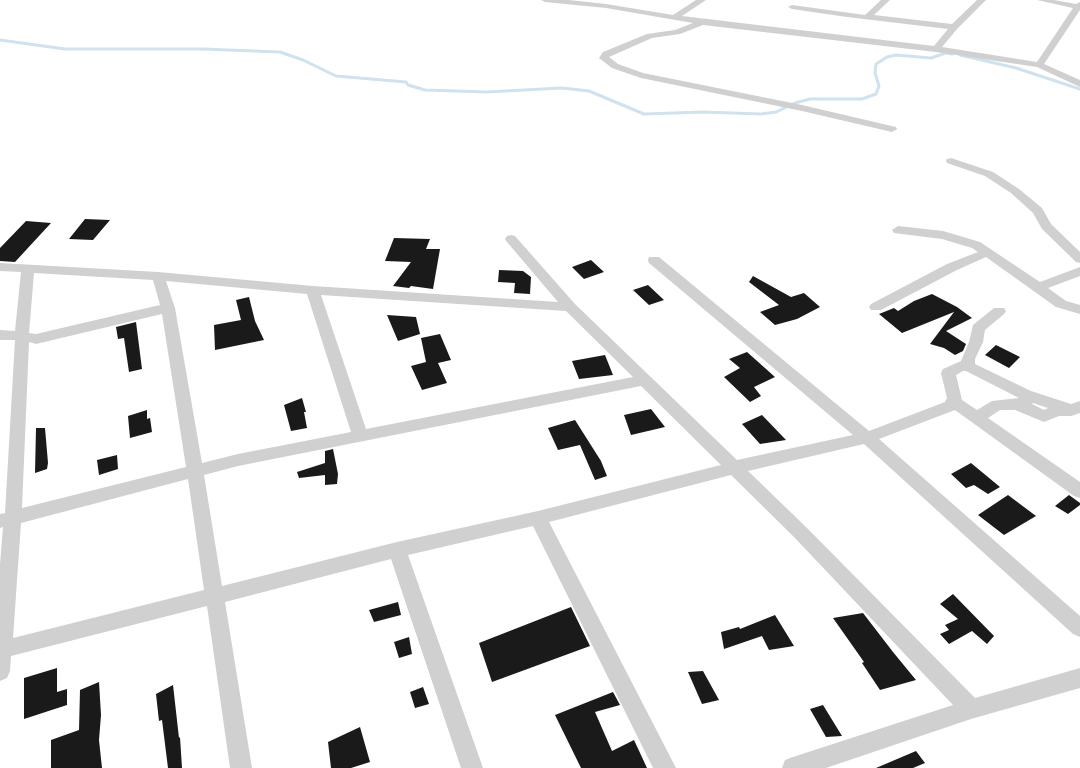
<!DOCTYPE html>
<html>
<head>
<meta charset="utf-8">
<style>
  body { margin:0 }
  canvas { display:block; background:#fff }
</style>
</head>
<body>
<canvas width="1080" height="768"></canvas>
<script>
const ctx = document.querySelector('canvas').getContext('2d');
ctx.lineJoin = 'round';
function poly(rows) {
  const path = new Path2D();
  for (const r of rows) {
    path.moveTo(r[0], r[1]);
    for (let i = 2; i < r.length; i += 2) path.lineTo(r[i], r[i + 1]);
  }
  return path;
}
function trace(path, color, width, dash) {
  ctx.strokeStyle = color;
  ctx.lineWidth = width;
  ctx.lineCap = dash ? 'butt' : 'round';
  ctx.setLineDash(dash || []);
  ctx.stroke(path);
}
function fillPath(path, color) {
  ctx.fillStyle = color;
  ctx.fill(path, 'evenodd');
}
const stream = poly([
  [0,40,65,49,203,49,280,52,303,60,336,76,406,82,408,85,425,90,486,92,562,88,589,91,644,114,703,112,761,114,776,112,795,103,810,99,862,99,876,94,879,86,875,73,876,64,887,57,896,55,931,58,946,53,952,54],
  [960,55,1016,68,1080,89]
]);
const building = poly([
  [85,219,110,220,93,240,69,239],
  [26,221,51,223,15,262,0,261,0,248],
  [394,238,430,239,426,249,440,249,433,289,411,286,409,288,393,286,411,262,385,261],
  [591,260,604,272,584,279,572,267],
  [499,270,523,271,531,277,530,294,514,293,515,283,498,282],
  [753,276,791,297,804,293,820,307,797,319,775,325,760,312,779,305,749,282],
  [648,285,664,300,649,305,633,290],
  [932,294,957,307,972,318,946,331,966,344,963,351,955,355,944,348,930,344,954,312,902,333,879,314,894,308,898,311,914,301],
  [249,297,255,321,264,340,215,350,214,325,241,320,236,300],
  [387,315,416,317,420,334,398,341],
  [136,322,142,369,129,372,124,338,118,339,116,327],
  [440,334,451,360,438,363,447,383,422,390,411,366,426,362,421,338],
  [996,345,1020,357,1009,368,985,355],
  [747,352,775,377,754,387,761,396,750,402,724,377,740,368,729,359],
  [605,355,613,375,579,379,572,361],
  [302,398,306,412,304,412,307,428,291,431,284,405],
  [651,409,665,427,631,435,624,415],
  [147,410,147,419,150,418,152,432,130,438,128,416],
  [762,415,786,440,760,444,742,424],
  [575,420,601,461,607,476,595,480,580,445,558,450,548,428],
  [36,428,45,428,48,463,47,469,35,473],
  [333,449,338,474,337,484,325,485,325,475,299,478,297,472,325,463,325,451],
  [117,455,118,469,99,475,97,460],
  [971,463,1000,487,988,494,974,485,966,488,951,474],
  [1008,495,1036,516,1004,535,978,515],
  [1069,495,1080,503,1080,505,1068,514,1055,506],
  [953,594,994,636,987,644,972,631,949,644,940,634,949,630,945,625,958,619,940,604],
  [398,602,401,615,374,622,369,610],
  [571,607,590,646,492,682,479,643],
  [863,613,893,652,916,680,880,690,862,663,864,662,833,618],
  [775,615,794,646,769,650,762,636,724,649,721,632,739,627,740,629],
  [409,637,412,654,399,658,394,642],
  [57,668,57,692,67,689,67,705,24,719,24,678],
  [703,671,719,700,702,704,688,672],
  [99,682,101,715,99,740,102,768,51,768,51,740,79,730,80,690],
  [173,685,179,738,180,737,182,768,168,768,162,720,159,721,156,694],
  [423,687,429,704,415,708,410,692],
  [613,692,620,705,595,712,612,751,634,740,647,768,581,768,555,715],
  [823,705,842,736,826,737,810,709],
  [360,727,370,762,351,768,331,768,328,742],
  [916,751,925,763,913,768,876,768]
]);
const minor = poly([
  [541,0,569,0,606,4,673,15,696,0,706,0,682,16,934,46,948,29,847,17,792,9,788,7,792,5,865,15,881,0,890,0,874,15,952,24,977,0,986,0,957,29,942,47,1037,62,1073,8,1037,0,1054,0,1076,4,1080,2,1080,10,1044,64,1080,80,1080,87,1037,67,936,52,703,25,680,34,652,38,609,57,618,64,643,73,802,105,896,127,897,129,892,132,802,111,641,78,612,68,599,58,603,52,647,34,675,30,693,23,606,8,545,2,541,0],
  [951,158,993,172,1019,189,1042,208,1051,224,1080,252,1080,263,1076,262,1042,229,1033,213,1011,193,985,176,947,163,946,161,947,159,951,158],
  [898,226,943,231,980,242,1040,282,1080,267,1080,276,1048,288,1066,301,1080,305,1080,314,1056,307,986,257,957,270,881,310,871,310,869,307,871,304,947,264,978,252,972,248,942,239,894,233,892,230,898,226],
  [511,235,515,236,575,304,737,460,853,435,649,263,648,260,649,257,659,257,869,431,945,402,947,398,941,373,943,369,961,361,969,342,973,325,994,308,1004,308,1006,311,1004,314,985,330,983,342,975,359,975,364,1031,391,1071,404,1080,401,1080,413,1071,416,1059,416,1044,422,1015,410,1000,410,988,418,1080,482,1080,498,1074,496,955,410,879,439,1080,616,1080,637,1073,634,864,444,748,471,806,527,975,698,1080,668,1080,688,971,719,826,768,782,768,785,760,793,757,953,705,794,537,731,475,549,522,676,768,653,768,533,526,408,555,483,768,461,768,391,559,225,602,252,768,230,768,207,606,11,656,10,671,7,678,0,681,0,564,3,527,0,528,0,514,5,513,15,340,0,340,0,330,15,331,21,272,0,271,0,263,158,272,313,286,558,302,507,242,505,239,507,236,511,235],
  [34,273,153,280,160,305,36,334,29,333,34,273],
  [166,281,307,294,351,432,238,454,202,463,175,308,166,281],
  [321,295,566,311,633,377,366,429,321,295],
  [162,314,186,467,22,508,29,342,36,344,162,314],
  [963,371,966,371,1019,398,992,401,977,410,962,400,956,375,963,371],
  [641,386,721,465,538,511,397,542,222,586,204,475,238,466,641,386],
  [1033,403,1048,408,1044,410,1032,404,1033,403],
  [188,479,204,590,13,638,21,523,188,479]
]);
trace(stream, '#cfe2ee', 3);
fillPath(building, '#1a1a1a');
fillPath(minor, '#d0d0d0');
</script>
</body>
</html>
